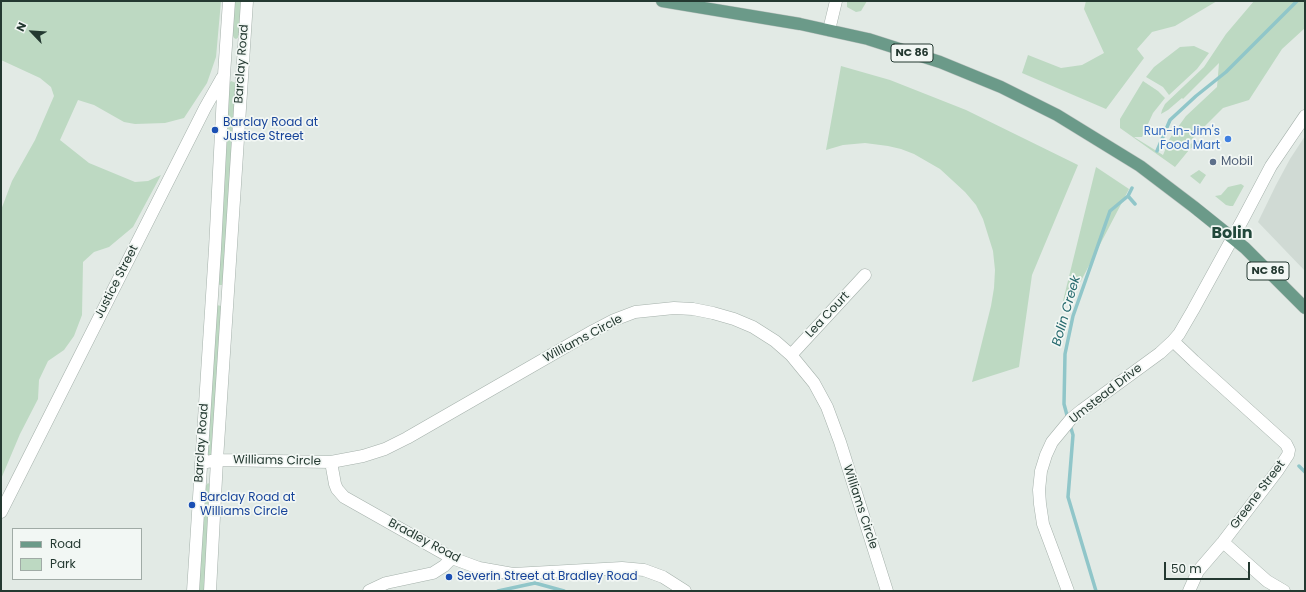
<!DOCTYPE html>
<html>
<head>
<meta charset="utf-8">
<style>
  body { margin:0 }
  #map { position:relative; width:1306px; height:592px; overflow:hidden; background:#e2eae5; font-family:Poppins,sans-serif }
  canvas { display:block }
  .frame { position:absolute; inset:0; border:2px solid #243931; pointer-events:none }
  .legend { position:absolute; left:12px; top:528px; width:130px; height:52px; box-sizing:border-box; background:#f2f7f4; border:1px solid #a0aba6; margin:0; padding:5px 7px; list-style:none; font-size:12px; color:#243931 }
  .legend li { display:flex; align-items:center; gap:8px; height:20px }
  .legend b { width:20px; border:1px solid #a0aba6 }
  .north { position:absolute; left:12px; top:12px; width:40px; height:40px; -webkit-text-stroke:3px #f2f7f4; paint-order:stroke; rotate:295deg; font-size:11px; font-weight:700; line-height:16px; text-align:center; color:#243931 }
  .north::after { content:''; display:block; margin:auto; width:14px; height:18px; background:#243931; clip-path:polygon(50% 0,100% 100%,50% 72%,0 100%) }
  .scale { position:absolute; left:1164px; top:562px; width:86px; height:18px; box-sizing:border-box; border:2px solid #243931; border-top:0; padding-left:5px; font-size:12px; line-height:14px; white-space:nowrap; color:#243931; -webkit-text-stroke:3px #f2f7f4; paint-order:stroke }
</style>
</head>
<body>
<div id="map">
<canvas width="1306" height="592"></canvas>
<div class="frame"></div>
<ul class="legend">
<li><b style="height:5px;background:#6b9a89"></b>Road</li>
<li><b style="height:11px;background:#bdd9c2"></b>Park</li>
</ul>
<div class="north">N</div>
<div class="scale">50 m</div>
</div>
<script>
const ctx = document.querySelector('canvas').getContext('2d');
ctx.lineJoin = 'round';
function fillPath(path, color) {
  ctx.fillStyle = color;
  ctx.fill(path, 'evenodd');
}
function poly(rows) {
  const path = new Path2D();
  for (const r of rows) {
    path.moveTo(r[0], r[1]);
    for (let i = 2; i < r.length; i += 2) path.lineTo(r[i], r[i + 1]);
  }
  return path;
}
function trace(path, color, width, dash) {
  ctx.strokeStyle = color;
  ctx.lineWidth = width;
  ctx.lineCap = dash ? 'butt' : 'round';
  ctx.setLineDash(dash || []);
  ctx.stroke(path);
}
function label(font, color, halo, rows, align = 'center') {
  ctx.font = font + ' Poppins,sans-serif';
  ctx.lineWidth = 3.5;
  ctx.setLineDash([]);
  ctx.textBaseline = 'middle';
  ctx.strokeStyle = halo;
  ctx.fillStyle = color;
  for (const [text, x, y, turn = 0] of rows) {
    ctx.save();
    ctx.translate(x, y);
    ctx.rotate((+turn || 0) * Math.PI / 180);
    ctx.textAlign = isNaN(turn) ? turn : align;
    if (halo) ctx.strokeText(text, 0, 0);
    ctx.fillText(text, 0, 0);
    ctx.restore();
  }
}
const built = poly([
  [1305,136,1305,271,1258,222,1276,185,1290,159]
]);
const green = poly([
  [1,1,221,1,216,57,207,83,184,118,165,123,135,124,124,122,94,105,78,100,60,140,89,163,135,182,148,181,161,175,133,227,109,247,94,252,83,262,82,315,74,336,64,350,48,361,39,380,38,399,20,434,1,479,1,210,12,181,35,140,54,96,51,87,40,78,1,60],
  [234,1,242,1,239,37,236,39,234,38,232,34],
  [847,1,867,1,861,11,856,12,847,7],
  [1086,1,1217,1,1175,26,1152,32,1137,49,1144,58,1106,109,1022,73,1028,55,1061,68,1082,65,1104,53,1084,9],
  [1254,1,1305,1,1305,28,1282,49,1249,100,1223,108,1185,146,1203,139,1189,150,1175,167,1120,128,1120,119,1143,81,1158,91,1165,98,1153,113,1142,137,1134,137,1163,155,1170,138,1186,116,1217,87,1219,63,1183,99,1182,98,1168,110,1161,114,1162,110,1165,104,1204,67,1226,34],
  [1194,46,1209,53,1197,69,1169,95,1163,87,1146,77,1154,67,1180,47],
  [841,66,890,80,966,110,1078,165,1032,275,1019,367,972,382,991,306,994,288,995,270,993,251,983,219,976,205,965,192,940,169,914,154,901,149,888,146,865,143,843,145,826,150],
  [231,81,236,83,223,285,220,285,217,284,229,84],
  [1096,167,1129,189,1071,300,1063,301],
  [1199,170,1206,175,1200,184,1190,176],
  [1241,184,1244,186,1233,206,1230,206,1226,205,1215,196,1221,195,1228,187],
  [217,305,221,306,214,457,207,457],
  [208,483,211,485,206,591,197,591,205,487]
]);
const stream = poly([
  [1157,151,1170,120,1196,96,1226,72,1297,1],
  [1128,196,1135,204],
  [1068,419,1064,404,1065,354,1073,316,1110,211,1128,196,1132,188],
  [1070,425,1073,435,1068,497,1096,591],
  [1299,466,1305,472],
  [498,591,535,583,564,591]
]);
const minor = poly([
  [829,30,836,1],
  [1173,341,1194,361,1286,444,1289,450,1288,455,1278,470,1223,542,1198,571,1189,591],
  [791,355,865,275],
  [331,462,335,484,337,489,344,497,452,558,479,568,513,574,622,568,644,570,663,577,685,591],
  [201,463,217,460,331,462,363,456,385,449,407,438,593,331,614,320,635,312,674,308,693,309,713,313,734,319,753,327,775,341,791,355,814,383,827,407,840,442,887,591],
  [1,512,205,108,222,78],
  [1223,542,1267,581,1284,591],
  [193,591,215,249,224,75,229,1],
  [210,591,217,460,247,1],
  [369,591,386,583,433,573,444,566,452,558],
  [1068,591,1043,524,1040,504,1039,490,1041,471,1046,455,1052,442,1071,419,1082,410,1160,353,1173,341,1179,334,1193,310,1243,219,1271,166,1305,116]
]);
const major = poly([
  [662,1,800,24,868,39,940,62,1001,87,1057,115,1140,166,1194,207,1245,248,1305,308]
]);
const markers = [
  [215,130,4,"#1a4fb4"],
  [1228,139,4,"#3f7fe0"],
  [1213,162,4,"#5c6f8a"],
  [192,505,4,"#1a4fb4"],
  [449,577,4,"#1a4fb4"]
];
const shields = [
  [912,53,42],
  [1268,271,42]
];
const shieldNames = [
  ["NC 86",912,53],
  ["NC 86",1268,271]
];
const streetNames = [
  ["Barclay Road",242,64,-86],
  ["Justice Street",117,282,-63],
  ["Lea Court",828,315,-47],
  ["Williams Circle",583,339,-28],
  ["Umstead Drive",1106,394,-38],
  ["Barclay Road",202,443,-86],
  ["Williams Circle",277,461,1],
  ["Greene Street",1258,495,-53],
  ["Williams Circle",860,507,72],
  ["Bradley Road",424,541,28]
];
const transitNames = [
  ["Barclay Road at",223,123],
  ["Justice Street",223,137],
  ["Barclay Road at",200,498],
  ["Williams Circle",200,512],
  ["Severin Street at Bradley Road",457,577]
];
const shopNames = [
  ["Run-in-Jim's",1220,132],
  ["Food Mart",1220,146]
];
const serviceNames = [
  ["Mobil",1221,162]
];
const waterNames = [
  ["Bolin Creek",1067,311,-74]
];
const districtNames = [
  ["Bolin",1232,234]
];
fillPath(built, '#d0dad4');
fillPath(green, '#bdd9c2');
trace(stream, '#90c6c9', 3.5);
trace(minor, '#a5b1ab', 13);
trace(major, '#bdc4c1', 13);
trace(minor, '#fff', 12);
trace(major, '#6b9a89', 12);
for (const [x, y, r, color] of markers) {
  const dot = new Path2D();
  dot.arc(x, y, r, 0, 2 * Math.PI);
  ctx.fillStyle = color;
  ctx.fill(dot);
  trace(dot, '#f2f7f4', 1.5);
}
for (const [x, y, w] of shields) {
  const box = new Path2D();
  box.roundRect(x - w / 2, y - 9, w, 18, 3);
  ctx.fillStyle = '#f2f7f4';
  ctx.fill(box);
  trace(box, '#243931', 1);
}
label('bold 11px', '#243931', null, shieldNames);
label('12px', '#243931', '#f2f7f4', streetNames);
label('12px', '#164399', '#f2f7f4', transitNames, 'left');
label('12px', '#366cbe', '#f2f7f4', shopNames, 'right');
label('12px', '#4e5e75', '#f2f7f4', serviceNames, 'left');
label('italic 13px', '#25696d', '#f2f7f4', waterNames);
label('bold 16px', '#22483b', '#f2f7f4', districtNames);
</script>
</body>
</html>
